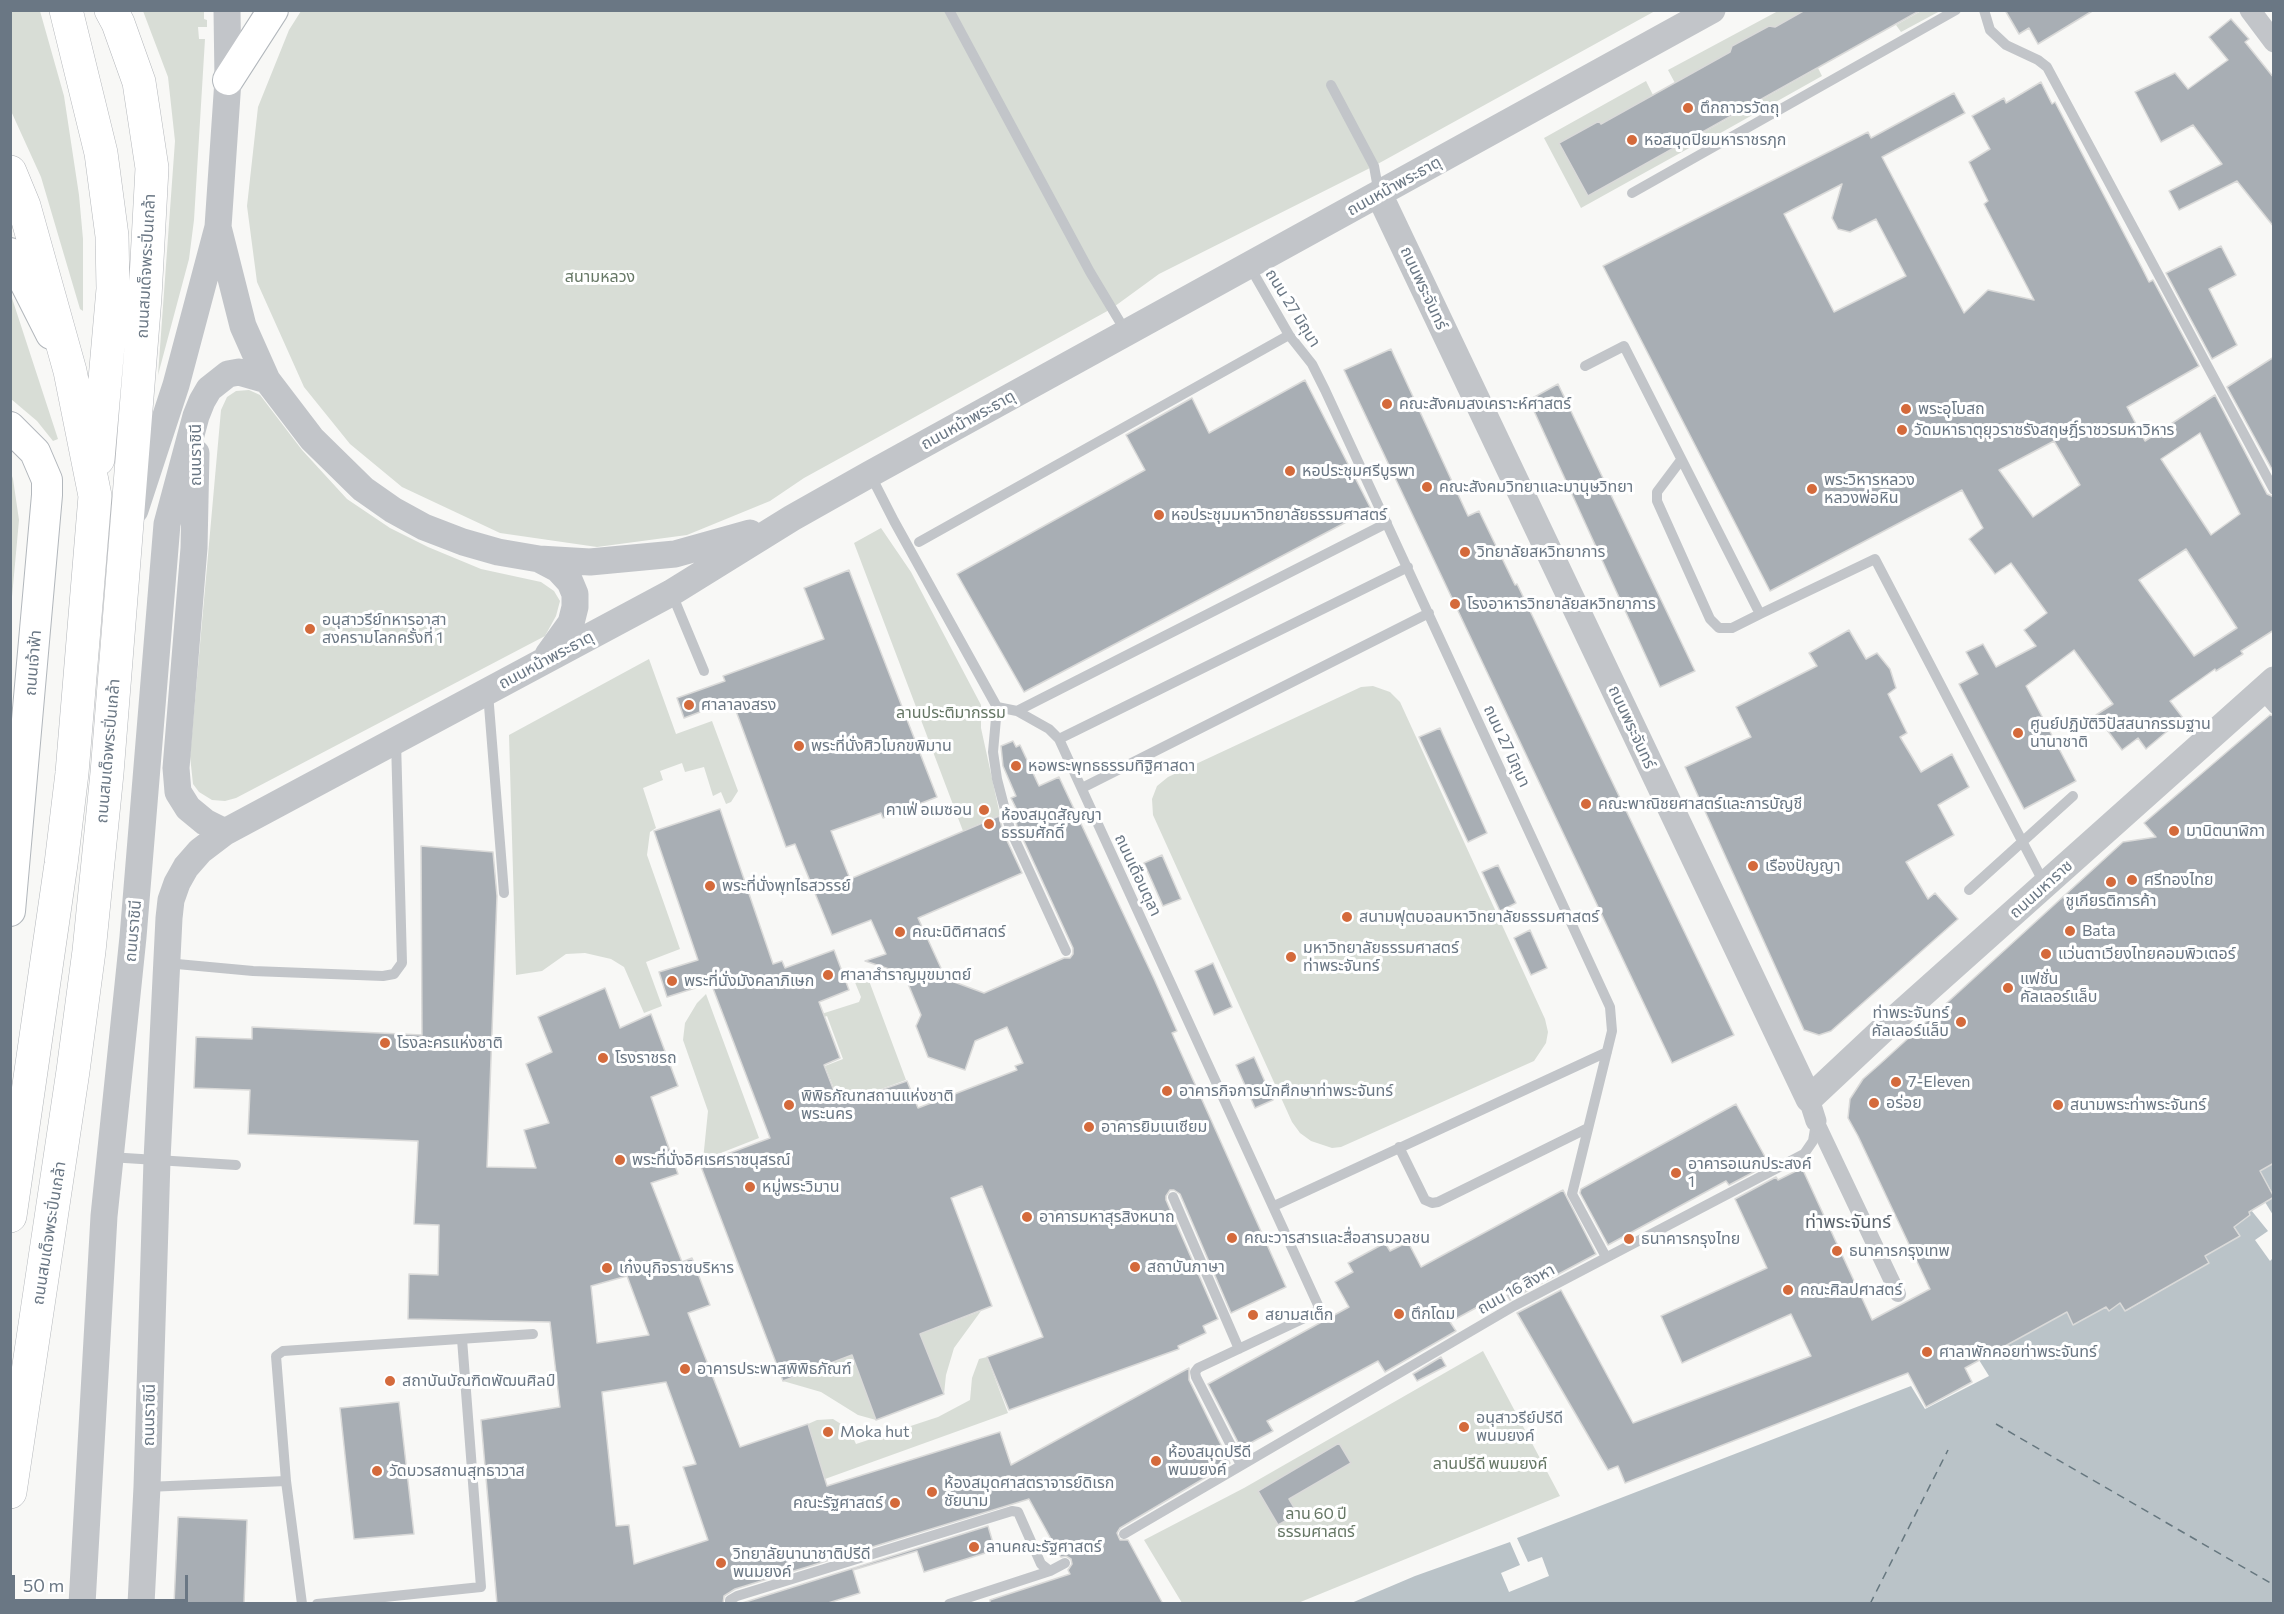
<!DOCTYPE html>
<html>
<head>
<meta charset="utf-8">
<style>
  body { margin:0 }
  #map { position:relative; width:2284px; height:1614px; overflow:hidden; background:#f8f8f6; font-family:Commissioner,sans-serif }
  canvas { display:block }
  .frame { position:absolute; inset:0; border:12px solid #6a7784; pointer-events:none }
  .scale { position:absolute; left:12px; top:1575px; width:176px; height:27px; box-sizing:border-box; border:3px solid #6a7784; border-top:0; padding-left:8px; font-size:18px; line-height:21px; white-space:nowrap; color:#6a7784; -webkit-text-stroke:4px #fff; paint-order:stroke }
</style>
</head>
<body>
<div id="map">
<canvas width="2284" height="1614"></canvas>
<div class="frame"></div>
<div class="scale">50 m</div>
</div>
<script>
const ctx = document.querySelector('canvas').getContext('2d');
ctx.lineJoin = 'round';
function fillPath(path, color) {
  ctx.fillStyle = color;
  ctx.fill(path, 'evenodd');
}
function poly(rows) {
  const path = new Path2D();
  for (const r of rows) {
    path.moveTo(r[0], r[1]);
    for (let i = 2; i < r.length; i += 2) path.lineTo(r[i], r[i + 1]);
  }
  return path;
}
function trace(path, color, width, dash) {
  ctx.strokeStyle = color;
  ctx.lineWidth = width;
  ctx.lineCap = dash ? 'butt' : 'round';
  ctx.setLineDash(dash || []);
  ctx.stroke(path);
}
function label(font, color, halo, rows, align = 'center') {
  ctx.font = font + ' Commissioner,"Noto Sans Thai",sans-serif';
  ctx.lineWidth = 6;
  ctx.setLineDash([]);
  ctx.textBaseline = 'middle';
  ctx.strokeStyle = halo;
  ctx.fillStyle = color;
  for (const [text, x, y, turn = 0] of rows) {
    ctx.save();
    ctx.translate(x, y);
    ctx.rotate((+turn || 0) * Math.PI / 180);
    ctx.textAlign = isNaN(turn) ? turn : align;
    if (halo) ctx.strokeText(text, 0, 0);
    ctx.fillText(text, 0, 0);
    ctx.restore();
  }
}
const green = poly([
  [10,11,40,11,64,96,79,195,83,239,83,311,80,309,41,177,11,111],
  [143,11,204,11,204,19,207,20,207,27,198,27,199,39,205,39,194,220,189,259,158,375,175,141,168,77],
  [301,11,1655,11,1374,166,1159,274,1111,309,804,478,770,501,687,535,597,547,500,533,402,487,350,444,304,387,257,282,247,206,258,107,289,30],
  [1778,11,1805,11,1775,27,1769,26,1732,46,1730,52,1675,83,1668,70],
  [1921,11,1940,11,1901,32,1896,25],
  [1818,68,1822,76,1708,140,1704,132],
  [1646,81,1653,95,1601,124,1599,121,1559,143,1588,196,1688,140,1691,147,1581,208,1544,138],
  [10,292,58,439,53,441,37,421,11,399],
  [249,390,260,395,302,450,347,499,390,528,428,547,481,569,541,582,554,591,560,601,556,616,545,636,236,798,225,801,212,800,199,792,193,784,190,756,221,410,227,397,236,391],
  [11,473,13,479,19,520,11,608],
  [881,528,911,572,981,705,981,728,1000,815,963,831,854,543],
  [649,659,676,734,712,721,738,791,731,802,726,804,721,792,713,796,704,767,685,772,682,763,660,771,663,780,643,788,656,828,650,832,647,855,680,949,646,962,662,1006,644,1013,624,967,611,959,585,953,566,954,542,971,516,975,509,735],
  [1373,686,1390,692,1400,702,1545,1019,1548,1032,1546,1043,1534,1061,1341,1147,1332,1148,1311,1141,1300,1133,1292,1122,1153,815,1152,799,1157,786,1168,777,1361,687],
  [865,970,906,1080,840,1104,825,1066,843,1059,827,1016,811,1022,815,1016,859,1002,861,997,852,975],
  [706,994,759,1138,703,1160,708,1111,683,1040,685,1023,697,1003],
  [981,1311,954,1348,946,1375,944,1394,920,1334],
  [1483,1351,1560,1496,1298,1603,1182,1603,1144,1540,1244,1488],
  [852,1355,876,1420,858,1415,821,1392,783,1381],
  [987,1357,1008,1413,825,1479,808,1424,817,1420,833,1419,849,1429,856,1444,938,1417,970,1400,972,1378,979,1359]
]);
const water = poly([
  [2273,1163,2274,1196,2260,1171],
  [2273,1197,2273,1603,1349,1604,1415,1576,1510,1542,1520,1565,1501,1573,1509,1592,1549,1576,1542,1557,1528,1562,1517,1538,1911,1386,1925,1409,1989,1376,1979,1360,2067,1312,2073,1325,2106,1307,2109,1310,2120,1303,2126,1311,2209,1263,2205,1256,2239,1236,2234,1227,2250,1215,2249,1212]
]);
const pier = poly([
  [2265,1202,2273,1215,2273,1258,2270,1261,2255,1240,2268,1231,2251,1210]
]);
const ferry = poly([
  [1996,1424,2274,1585],
  [1870,1604,1948,1450]
]);
const building = poly([
  [1805,10,1921,10,1588,196,1559,143,1599,121,1601,124,1730,52,1732,46,1769,26,1775,27,1805,10],
  [2005,10,2094,10,2038,44,2029,28,2019,34,2005,10],
  [2231,19,2249,39,2245,42,2274,78,2274,227,2237,181,2179,210,2169,191,2222,164,2193,125,2161,142,2135,92,2175,73,2188,89,2228,60,2209,37,2231,19],
  [2041,82,2052,104,2055,102,2142,268,2149,282,2153,280,2199,366,2127,407,2145,441,2215,395,2267,494,2274,497,2274,630,2241,651,2243,654,2216,671,2215,669,2170,701,2183,718,2146,749,2138,738,2122,750,2096,715,2113,704,2074,650,2026,686,2076,781,2024,809,1959,684,1978,674,1966,652,1983,644,1996,667,2036,646,2024,630,2047,613,2011,563,1995,574,1969,539,1983,528,1962,490,1770,591,1603,266,1868,132,1871,138,1954,93,1965,113,1882,157,1964,313,1988,290,2034,300,1984,204,1988,201,1969,162,1990,149,1972,116,2004,98,2006,103,2041,82],
  [1842,184,1832,218,1838,229,1850,232,1876,219,1906,276,1834,312,1784,214,1842,184],
  [2200,433,2240,514,2211,535,2161,459,2200,433],
  [2054,441,2080,485,2033,517,1999,470,2054,441],
  [2186,549,2237,628,2194,656,2139,580,2186,549],
  [2221,246,2236,275,2209,289,2237,345,2212,359,2166,273,2221,246],
  [1391,349,1468,516,1479,511,1515,585,1517,584,1734,1035,1672,1063,1344,370,1391,349],
  [2274,357,2274,473,2227,387,2274,357],
  [1305,380,1371,509,1024,692,957,574,1145,470,1126,435,1192,398,1209,433,1305,380],
  [1558,384,1695,671,1660,687,1529,400,1558,384],
  [849,570,937,797,883,818,881,813,831,831,850,879,999,816,1003,832,1022,873,918,918,946,979,984,993,1064,958,1070,958,1073,954,1073,948,1017,826,1013,810,1016,808,1011,798,1016,796,1003,766,1001,746,1013,741,1016,747,1020,745,1039,786,1059,777,1154,979,1177,1031,1172,1033,1286,1287,1231,1313,1180,1194,1174,1190,1170,1190,1166,1196,1166,1200,1218,1319,1203,1326,1206,1333,1178,1346,1179,1349,1009,1410,987,1357,1043,1337,982,1186,951,1198,992,1306,920,1334,944,1394,876,1420,852,1355,783,1381,700,1164,770,1138,711,983,667,997,659,972,698,960,654,831,720,809,773,964,782,961,785,968,834,950,849,990,819,1002,840,1058,824,1065,839,1104,907,1081,918,1108,1017,1070,1015,1066,1023,1063,1007,1027,975,1041,965,1070,928,1057,916,1026,921,1015,904,974,865,961,886,954,871,920,832,935,795,844,786,847,732,700,684,718,677,698,725,681,723,676,824,639,804,588,849,570],
  [1849,630,1866,659,1877,653,1890,669,1896,688,1888,694,1907,733,1900,737,1921,772,1952,754,1969,787,1938,805,1954,835,1906,862,1928,899,1935,893,1958,919,1831,1031,1819,1035,1804,1030,1685,767,1751,737,1736,707,1817,666,1809,653,1849,630],
  [2270,715,2274,716,2274,1163,2260,1171,2274,1197,2249,1212,2250,1215,2234,1227,2240,1236,2205,1256,2209,1263,2125,1311,2120,1303,2109,1311,2106,1307,2073,1325,2067,1312,1965,1368,1972,1382,1926,1407,1908,1373,1625,1483,1618,1466,1608,1470,1517,1313,1561,1290,1633,1423,1811,1356,1791,1314,1682,1363,1661,1316,1767,1268,1735,1199,1776,1177,1778,1180,1802,1168,1872,1320,1930,1289,1858,1136,1848,1118,1850,1099,1863,1079,1880,1064,2123,842,2156,837,2144,823,2270,715],
  [1440,728,1487,833,1468,842,1419,737,1440,728],
  [421,846,493,852,497,896,487,1167,536,1168,524,1130,549,1123,526,1064,552,1052,538,1017,605,988,620,1028,651,1014,678,1086,651,1097,678,1174,651,1183,682,1262,692,1258,710,1305,688,1313,740,1447,808,1424,827,1486,1000,1432,1011,1465,1189,1368,1189,1380,1230,1463,1120,1528,1117,1533,1120,1540,1128,1540,1163,1604,990,1604,990,1600,1070,1574,1068,1570,1072,1564,1071,1559,1066,1556,1061,1557,1029,1499,735,1589,724,1596,723,1604,497,1604,481,1420,560,1407,550,1322,408,1319,409,1274,438,1275,439,1225,414,1224,418,1141,248,1134,250,1090,194,1088,196,1037,252,1039,252,1027,422,1035,421,846],
  [627,1276,649,1335,597,1343,591,1286,627,1276],
  [666,1382,696,1464,683,1467,708,1540,634,1564,629,1525,616,1526,602,1392,666,1382],
  [1162,855,1181,899,1163,906,1144,863,1162,855],
  [1498,865,1516,903,1500,911,1482,872,1498,865],
  [1530,930,1547,968,1531,975,1514,938,1530,930],
  [1213,963,1232,1007,1214,1015,1195,971,1213,963],
  [1254,1057,1273,1100,1255,1108,1236,1065,1254,1057],
  [1736,1104,1769,1164,1729,1185,1726,1181,1608,1245,1580,1193,1581,1189,1736,1104],
  [1563,1190,1596,1254,1510,1300,1505,1292,1450,1322,1456,1331,1385,1372,1378,1361,1267,1421,1273,1431,1241,1448,1208,1384,1349,1307,1335,1282,1353,1272,1348,1263,1385,1243,1390,1251,1408,1242,1421,1267,1563,1190],
  [1441,1357,1446,1366,1417,1381,1413,1374,1441,1357],
  [399,1402,414,1534,354,1539,340,1408,399,1402],
  [1339,1443,1351,1463,1289,1499,1298,1514,1278,1525,1258,1491,1339,1443],
  [178,1517,247,1520,244,1604,174,1604,178,1517],
  [988,1526,995,1550,924,1572,917,1551,853,1570,860,1593,825,1604,739,1604,988,1526]
]);
const service = poly([
  [949,10,1090,272,1126,332],
  [1984,10,1990,30,2006,45,2038,60,2047,67,2274,490],
  [1331,85,1374,166,1379,194],
  [1632,193,1956,10],
  [1250,267,1289,335,1312,364,1325,390,1610,1007,1612,1031,1572,1194,1606,1257],
  [1585,366,1624,346,1760,614,1875,559,2045,885],
  [1681,460,1657,492,1657,501,1710,619,1719,628,1732,628,1760,614],
  [870,474,894,521,997,707,1017,711,1049,729,1059,739,1318,1305,1318,1310,1313,1314,1198,1368,1195,1372,1196,1377,1241,1465],
  [919,542,1289,335],
  [672,594,704,671],
  [488,693,504,893],
  [2260,693,2274,709],
  [997,707,993,752,997,779,1010,829,1066,951],
  [1017,711,1387,523],
  [1059,739,1408,567],
  [1082,788,1429,613],
  [1969,890,2073,796],
  [166,963,253,971,383,976,394,974,402,963,396,741],
  [1399,1147,1425,1200,1432,1203,1438,1202,1588,1128],
  [109,1157,236,1165],
  [1173,1197,1239,1349],
  [1274,1206,1607,1052],
  [286,1481,302,1604],
  [147,1487,286,1481,276,1356,283,1351,533,1334],
  [1124,1534,1514,1306,1804,1154,1813,1141,1816,1123],
  [317,1604,481,1587,462,1339],
  [730,1604,730,1600,737,1596,1012,1511,1018,1512,1041,1564,1050,1571],
  [949,1604,1050,1571,1065,1563]
]);
const pedestrian = poly([
  [1816,1121,1898,1294]
]);
const minor = poly([
  [2250,10,2274,42],
  [1809,1099,1816,1121]
]);
const tertiary = poly([
  [1379,194,1809,1099,1889,1024,2274,680],
  [218,227,243,326,267,380,312,439,363,489,393,510,424,527,463,542,498,552,539,559,590,562,675,554,750,533],
  [196,453,194,548,176,768,178,792,188,808,205,822,225,832],
  [135,510,176,385,218,227,228,80,227,10],
  [539,559,558,569,570,582,575,594,575,607,571,623,548,655],
  [82,1604,104,1216,133,937,167,524,196,416,202,401,209,389,228,374,239,372,267,380],
  [141,1604,147,1487,157,1160,169,918,171,900,177,883,186,867,200,851,225,832,671,593,792,518,870,474,1712,10]
]);
const secondary = poly([
  [228,80,273,10],
  [10,253,51,334],
  [10,427,35,452,47,480,47,495,10,911]
]);
const primary = poly([
  [66,10,101,153,112,236,113,289,98,459],
  [10,172,24,206,70,371,95,496,72,773,61,864,10,1216],
  [10,1492,73,1071,89,951,107,773,145,297,152,168,139,82,118,23,111,10]
]);
const markers = [
  [1688,108,6,"#d46a3b"],
  [1632,140,6,"#d46a3b"],
  [1387,404,6,"#d46a3b"],
  [1906,409,6,"#d46a3b"],
  [1902,430,6,"#d46a3b"],
  [1290,471,6,"#d46a3b"],
  [1427,487,6,"#d46a3b"],
  [1812,489,6,"#d46a3b"],
  [1159,515,6,"#d46a3b"],
  [1465,552,6,"#d46a3b"],
  [1455,604,6,"#d46a3b"],
  [310,629,6,"#d46a3b"],
  [689,705,6,"#d46a3b"],
  [2018,733,6,"#d46a3b"],
  [799,746,6,"#d46a3b"],
  [1016,766,6,"#d46a3b"],
  [1586,804,6,"#d46a3b"],
  [984,810,6,"#d46a3b"],
  [989,824,6,"#d46a3b"],
  [2174,831,6,"#d46a3b"],
  [1753,866,6,"#d46a3b"],
  [2132,880,6,"#d46a3b"],
  [2111,882,6,"#d46a3b"],
  [710,886,6,"#d46a3b"],
  [1347,917,6,"#d46a3b"],
  [2070,931,6,"#d46a3b"],
  [900,932,6,"#d46a3b"],
  [2046,954,6,"#d46a3b"],
  [1291,957,6,"#d46a3b"],
  [828,975,6,"#d46a3b"],
  [672,981,6,"#d46a3b"],
  [2008,988,6,"#d46a3b"],
  [1961,1022,6,"#d46a3b"],
  [385,1043,6,"#d46a3b"],
  [603,1058,6,"#d46a3b"],
  [1896,1082,6,"#d46a3b"],
  [1167,1091,6,"#d46a3b"],
  [1874,1103,6,"#d46a3b"],
  [789,1105,6,"#d46a3b"],
  [2058,1105,6,"#d46a3b"],
  [1089,1127,6,"#d46a3b"],
  [620,1160,6,"#d46a3b"],
  [1676,1173,6,"#d46a3b"],
  [750,1187,6,"#d46a3b"],
  [1027,1217,6,"#d46a3b"],
  [1232,1238,6,"#d46a3b"],
  [1629,1239,6,"#d46a3b"],
  [1837,1251,6,"#d46a3b"],
  [1135,1267,6,"#d46a3b"],
  [607,1268,6,"#d46a3b"],
  [1788,1290,6,"#d46a3b"],
  [1399,1314,6,"#d46a3b"],
  [1253,1315,6,"#d46a3b"],
  [1927,1352,6,"#d46a3b"],
  [685,1369,6,"#d46a3b"],
  [390,1381,6,"#d46a3b"],
  [1464,1427,6,"#d46a3b"],
  [828,1432,6,"#d46a3b"],
  [1156,1461,6,"#d46a3b"],
  [377,1471,6,"#d46a3b"],
  [932,1492,6,"#d46a3b"],
  [895,1503,6,"#d46a3b"],
  [974,1547,6,"#d46a3b"],
  [721,1563,6,"#d46a3b"]
];
const poiNames = [
  ["ตึกถาวรวัตถุ",1700,108],
  ["หอสมุดปิยมหาราชรฦก",1644,140],
  ["คณะสังคมสงเคราะห์ศาสตร์",1399,404],
  ["พระอุโบสถ",1918,409],
  ["วัดมหาธาตุยุวราชรังสฤษฎิ์ราชวรมหาวิหาร",1914,430],
  ["หอประชุมศรีบูรพา",1302,471],
  ["พระวิหารหลวง",1824,480],
  ["หลวงพ่อหิน",1824,498],
  ["คณะสังคมวิทยาและมานุษวิทยา",1439,487],
  ["หอประชุมมหาวิทยาลัยธรรมศาสตร์",1171,515],
  ["วิทยาลัยสหวิทยาการ",1477,552],
  ["โรงอาหารวิทยาลัยสหวิทยาการ",1467,604],
  ["อนุสาวรีย์ทหารอาสา",322,620],
  ["สงครามโลกครั้งที่ 1",322,638],
  ["ศาลาลงสรง",701,705],
  ["ศูนย์ปฏิบัติวิปัสสนากรรมฐาน",2030,724],
  ["นานาชาติ",2030,742],
  ["พระที่นั่งศิวโมกขพิมาน",811,746],
  ["หอพระพุทธธรรมทิฐิศาสดา",1028,766],
  ["คณะพาณิชยศาสตร์และการบัญชี",1598,804],
  ["คาเฟ่ อเมซอน",972,810,"right"],
  ["ห้องสมุดสัญญา",1001,815],
  ["ธรรมศักดิ์",1001,833],
  ["มานิตนาฬิกา",2186,831],
  ["เรืองปัญญา",1765,866],
  ["ศรีทองไทย",2144,880],
  ["พระที่นั่งพุทไธสวรรย์",722,886],
  ["ชูเกียรติการค้า",2111,901,"center"],
  ["สนามฟุตบอลมหาวิทยาลัยธรรมศาสตร์",1359,917],
  ["Bata",2082,931],
  ["คณะนิติศาสตร์",912,932],
  ["มหาวิทยาลัยธรรมศาสตร์",1303,948],
  ["ท่าพระจันทร์",1303,966],
  ["แว่นตาเวียงไทยคอมพิวเตอร์",2058,954],
  ["ศาลาสำราญมุขมาตย์",840,975],
  ["แฟชั่น",2020,979],
  ["คัลเลอร์แล็บ",2020,997],
  ["พระที่นั่งมังคลาภิเษก",684,981],
  ["ท่าพระจันทร์",1949,1013,"right"],
  ["คัลเลอร์แล็บ",1949,1031,"right"],
  ["โรงละครแห่งชาติ",397,1043],
  ["โรงราชรถ",615,1058],
  ["7-Eleven",1908,1082],
  ["อาคารกิจการนักศึกษาท่าพระจันทร์",1179,1091],
  ["พิพิธภัณฑสถานแห่งชาติ",801,1096],
  ["พระนคร",801,1114],
  ["อร่อย",1886,1103],
  ["สนามพระท่าพระจันทร์",2070,1105],
  ["อาคารยิมเนเซียม",1101,1127],
  ["พระที่นั่งอิศเรศราชนุสรณ์",632,1160],
  ["อาคารอเนกประสงค์",1688,1164],
  ["1",1688,1182],
  ["หมู่พระวิมาน",762,1187],
  ["อาคารมหาสุรสิงหนาถ",1039,1217],
  ["คณะวารสารและสื่อสารมวลชน",1244,1238],
  ["ธนาคารกรุงไทย",1641,1239],
  ["ธนาคารกรุงเทพ",1849,1251],
  ["สถาบันภาษา",1147,1267],
  ["เก๋งนุกิจราชบริหาร",619,1268],
  ["คณะศิลปศาสตร์",1800,1290],
  ["ตึกโดม",1411,1314],
  ["สยามสเต็ก",1265,1315],
  ["ศาลาพักคอยท่าพระจันทร์",1939,1352],
  ["อาคารประพาสพิพิธภัณฑ์",697,1369],
  ["สถาบันบัณฑิตพัฒนศิลป์",402,1381],
  ["อนุสาวรีย์ปรีดี",1476,1418],
  ["พนมยงค์",1476,1436],
  ["Moka hut",840,1432],
  ["ห้องสมุดปรีดี",1168,1452],
  ["พนมยงค์",1168,1470],
  ["วัดบวรสถานสุทธาวาส",389,1471],
  ["ห้องสมุดศาสตราจารย์ดิเรก",944,1483],
  ["ชัยนาม",944,1501],
  ["คณะรัฐศาสตร์",883,1503,"right"],
  ["ลานคณะรัฐศาสตร์",986,1547],
  ["วิทยาลัยนานาชาติปรีดี",733,1554],
  ["พนมยงค์",733,1572]
];
const streetNames = [
  ["ถนนหน้าพระธาตุ",1394,186,-29],
  ["ถนนสมเด็จพระปิ่นเกล้า",146,266,-87],
  ["ถนนพระจันทร์",1424,288,65],
  ["ถนน 27 มิถุนา",1293,308,58],
  ["ถนนหน้าพระธาตุ",968,420,-29],
  ["ถนนราชินี",196,455,-90],
  ["ถนนหน้าพระธาตุ",546,660,-28],
  ["ถนนเจ้าฟ้า",33,663,-85],
  ["ถนนพระจันทร์",1632,727,65],
  ["ถนน 27 มิถุนา",1507,746,65],
  ["ถนนสมเด็จพระปิ่นเกล้า",108,751,-85],
  ["ถนนเดือนตุลา",1138,875,65],
  ["ถนนมหาราช",2041,889,-42],
  ["ถนนราชินี",133,931,-85],
  ["ถนนสมเด็จพระปิ่นเกล้า",49,1233,-81],
  ["ถนน 16 สิงหา",1516,1289,-29],
  ["ถนนราชินี",149,1415,-89]
];
const parkNames = [
  ["สนามหลวง",600,277],
  ["ลานประติมากรรม",951,713],
  ["ลานปรีดี พนมยงค์",1490,1464],
  ["ลาน 60 ปี",1316,1514],
  ["ธรรมศาสตร์",1316,1532]
];
const neighbourhoodNames = [
  ["ท่าพระจันทร์",1848,1222]
];
fillPath(green, '#d8ddd6');
fillPath(water, '#bac3c8');
fillPath(pier, '#f8f8f6');
trace(ferry, '#66777f', 1.5, [8, 6]);
fillPath(building, '#a8aeb4');
trace(building, '#dadad9', 1.5);
trace(secondary, '#b2b7bc', 32);
trace(primary, '#b4b7bb', 34);
trace(service, '#c2c5c9', 10);
trace(pedestrian, '#c2c5c9', 16);
trace(minor, '#c2c5c9', 21);
trace(tertiary, '#c2c5c9', 27);
trace(secondary, '#fff', 30);
trace(primary, '#fff', 33);
for (const [x, y, r, color] of markers) {
  const dot = new Path2D();
  dot.arc(x, y, r, 0, 2 * Math.PI);
  ctx.fillStyle = color;
  ctx.fill(dot);
  trace(dot, '#fff', 2);
}
label('16px', '#6a7784', '#fff', poiNames, 'left');
label('16px', '#6a7784', '#fff', streetNames);
label('16px', '#667765', '#fff', parkNames);
label('18px', '#58616a', '#fff', neighbourhoodNames);
</script>
</body>
</html>
